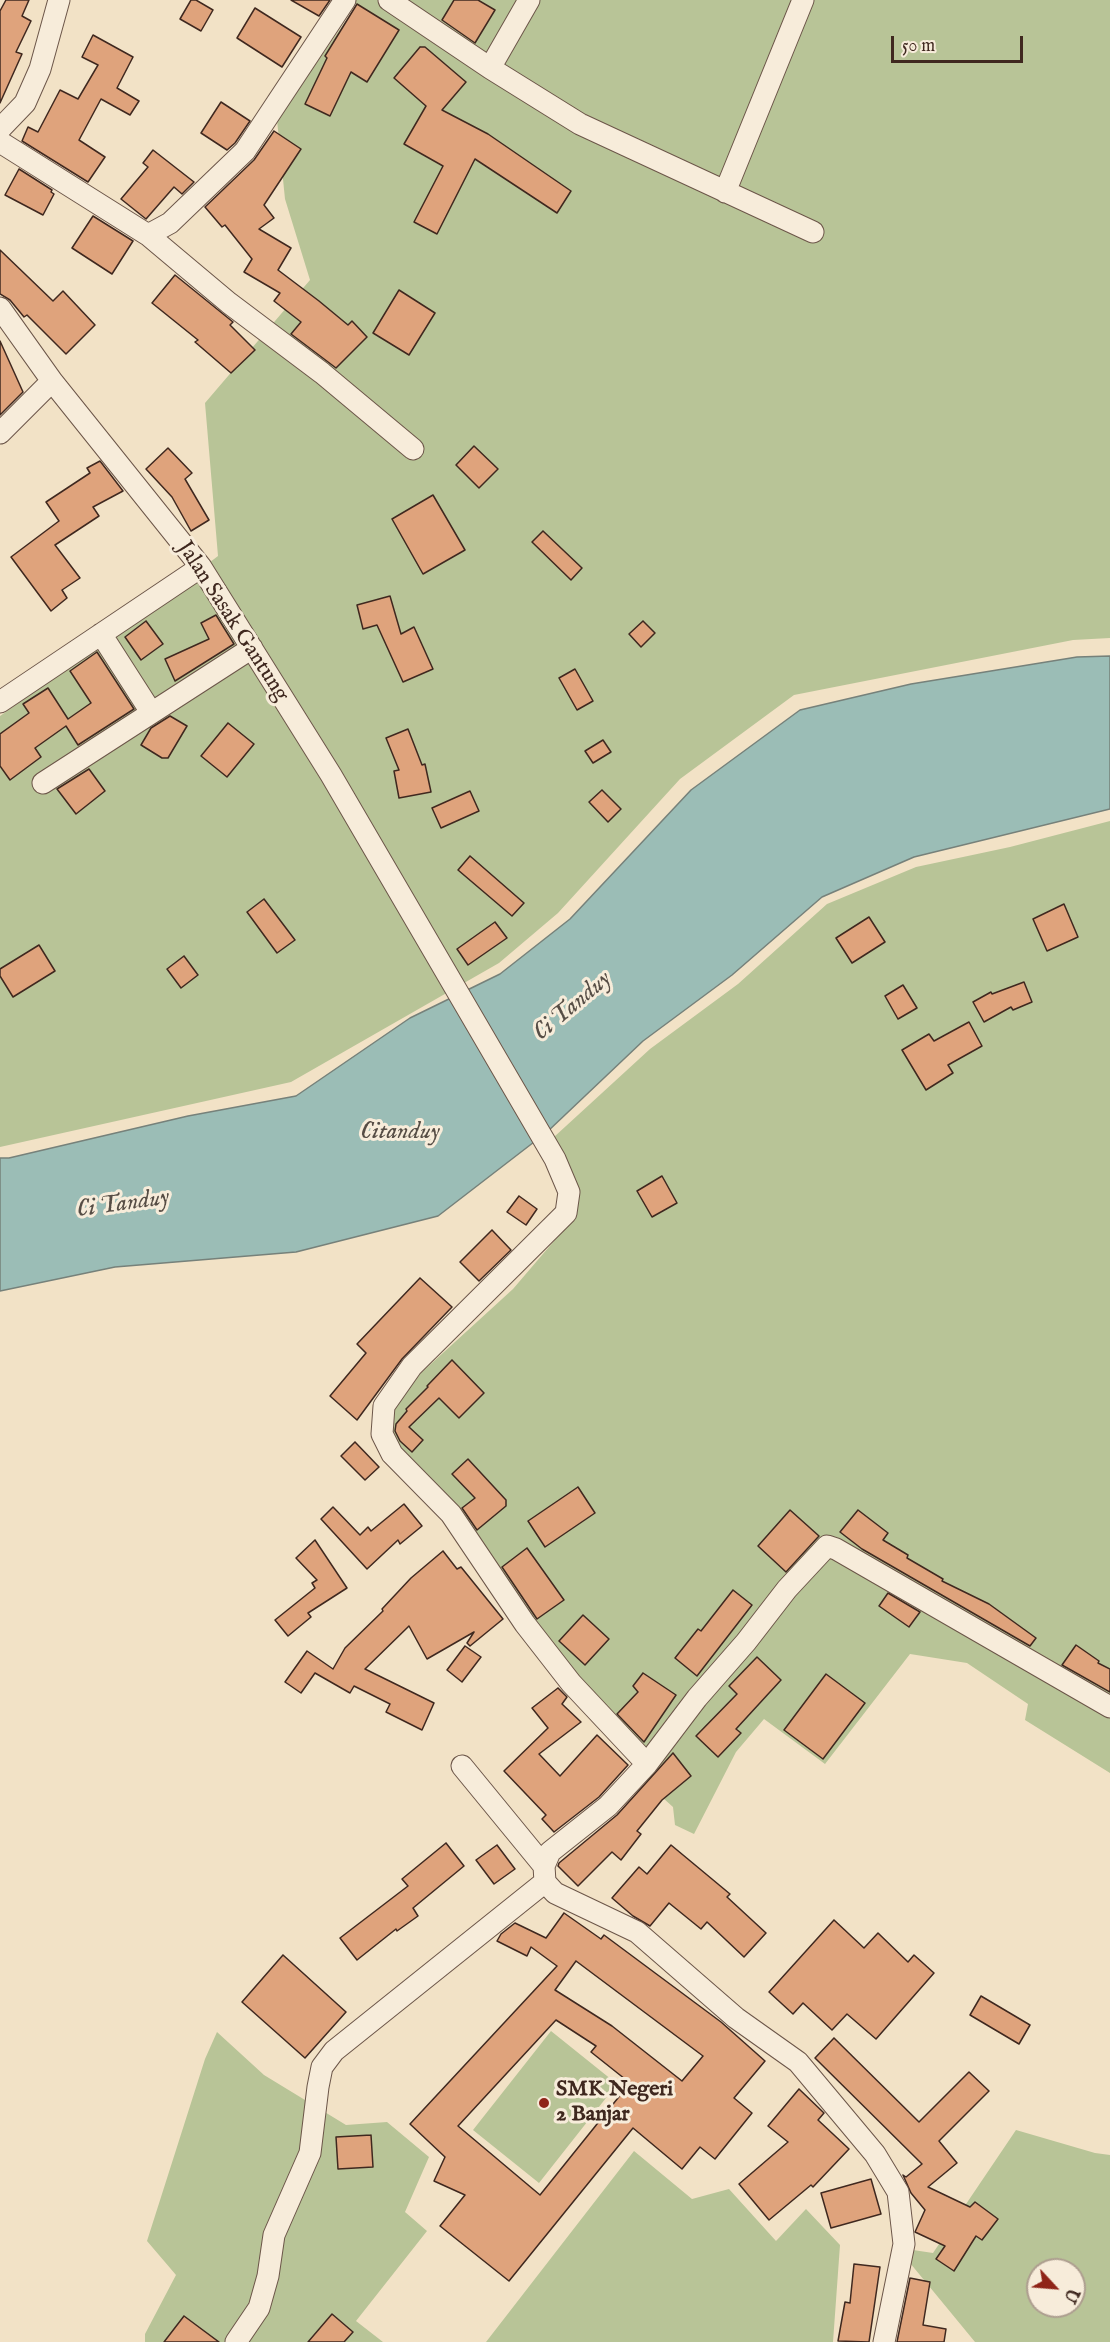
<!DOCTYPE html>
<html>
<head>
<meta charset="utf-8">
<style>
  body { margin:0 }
  #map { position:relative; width:1110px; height:2342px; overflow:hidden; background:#f2e2c6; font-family:"IM FELL English",serif }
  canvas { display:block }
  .north { position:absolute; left:1026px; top:2258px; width:60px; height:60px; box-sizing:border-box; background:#f7ecda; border:2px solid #ad9e8f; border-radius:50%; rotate:116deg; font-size:16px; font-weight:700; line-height:24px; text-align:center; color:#3f281f }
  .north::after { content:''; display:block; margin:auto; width:21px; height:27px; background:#8f2418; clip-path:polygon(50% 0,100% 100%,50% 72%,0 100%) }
  .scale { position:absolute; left:891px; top:36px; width:132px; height:27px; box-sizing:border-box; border:3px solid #3f281f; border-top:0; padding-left:8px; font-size:18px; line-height:21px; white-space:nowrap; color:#3f281f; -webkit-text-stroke:4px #f7ecda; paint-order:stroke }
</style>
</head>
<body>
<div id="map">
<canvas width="1110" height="2342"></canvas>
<div class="north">U</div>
<div class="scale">50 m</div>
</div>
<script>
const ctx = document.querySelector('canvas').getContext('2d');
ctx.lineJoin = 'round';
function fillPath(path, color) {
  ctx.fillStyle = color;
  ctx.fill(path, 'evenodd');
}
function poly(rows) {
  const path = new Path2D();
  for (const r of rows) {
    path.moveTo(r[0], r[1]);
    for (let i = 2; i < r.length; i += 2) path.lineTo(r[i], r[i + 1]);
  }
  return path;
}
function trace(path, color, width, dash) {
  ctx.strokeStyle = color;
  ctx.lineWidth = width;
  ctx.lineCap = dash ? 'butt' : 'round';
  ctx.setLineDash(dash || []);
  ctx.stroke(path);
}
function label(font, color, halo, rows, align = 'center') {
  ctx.font = font + ' "IM FELL English",serif';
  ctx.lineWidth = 6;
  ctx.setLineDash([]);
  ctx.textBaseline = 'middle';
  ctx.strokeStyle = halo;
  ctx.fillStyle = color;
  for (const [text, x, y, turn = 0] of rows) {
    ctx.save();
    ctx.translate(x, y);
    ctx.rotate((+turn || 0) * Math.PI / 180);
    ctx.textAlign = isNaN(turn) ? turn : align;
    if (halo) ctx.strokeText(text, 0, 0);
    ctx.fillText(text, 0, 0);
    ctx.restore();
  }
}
const green = poly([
  [354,0,1110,0,1110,638,1073,640,794,695,680,779,558,913,499,963,291,1082,0,1147,0,716,116,634,218,556,205,403,310,280,285,199,277,120,356,6],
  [1110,821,1110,1773,1025,1720,1028,1704,967,1663,910,1654,825,1764,764,1719,736,1752,694,1834,675,1825,673,1807,643,1780,654,1763,575,1680,389,1435,392,1411,421,1373,513,1289,572,1220,554,1137,650,1049,738,984,827,904,916,867,1010,847],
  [551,2031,617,2084,539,2183,473,2130],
  [217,2032,264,2075,346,2125,387,2122,429,2157,405,2212,427,2231,356,2321,383,2342,145,2342,145,2334,176,2275,147,2241,205,2059],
  [1016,2130,1095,2153,1110,2155,1110,2342,975,2342,910,2263,913,2250,933,2253],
  [1038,2270,1074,2270,1074,2306,1038,2306],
  [634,2151,692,2199,729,2189,776,2241,806,2209,840,2245,833,2342,486,2342]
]);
const water = poly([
  [1110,656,1110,809,914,857,822,897,732,975,643,1041,547,1132,438,1216,296,1252,115,1267,0,1291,0,1158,9,1158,188,1116,296,1096,410,1018,500,974,570,919,691,790,800,710,911,684,1077,657,1110,656]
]);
const building = poly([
  [6,0,29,0,22,16,31,21,16,52,22,54,0,103,0,11,6,0],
  [191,0,196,0,213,10,201,31,180,19,191,0],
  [291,0,330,0,319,16,291,0],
  [454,0,478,0,495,10,475,43,442,20,454,0],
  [357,4,399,30,367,82,351,72,330,116,305,104,327,58,325,56,357,4],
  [255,8,301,37,282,67,237,38,255,8],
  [93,35,133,57,117,88,139,101,130,115,101,99,79,140,105,157,88,182,22,141,28,127,38,132,60,90,78,99,98,65,82,57,93,35],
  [420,47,425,47,466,82,442,110,488,134,571,191,557,213,475,159,437,234,414,222,443,166,404,144,426,106,394,78,420,47],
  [221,102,250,121,235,143,227,150,201,133,221,102],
  [274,131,301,149,264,205,274,218,259,229,291,248,278,270,319,301,348,325,352,321,367,337,336,368,291,334,301,322,274,301,280,293,244,272,252,259,225,225,222,227,205,207,254,160,274,131],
  [153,150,194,182,182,194,174,187,146,219,121,199,148,167,143,163,153,150],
  [19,169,52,190,51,192,54,194,43,215,5,195,19,169],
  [93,216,133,241,112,274,72,248,93,216],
  [0,250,53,301,63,291,95,325,66,354,27,315,24,317,10,300,0,294,0,250],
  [175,275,233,322,230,325,255,350,231,373,195,342,198,340,152,303,175,275],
  [399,290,435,313,409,355,373,333,399,290],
  [0,341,23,392,0,415,0,341],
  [474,446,498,469,479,488,456,465,474,446],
  [168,448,192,473,185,479,209,520,191,531,172,497,146,469,168,448],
  [100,461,123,491,93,507,99,516,55,545,80,578,62,590,67,598,51,611,11,557,59,521,46,502,90,473,87,468,100,461],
  [433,495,465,550,423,574,392,519,433,495],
  [543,531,582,568,571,580,532,542,543,531],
  [390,596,401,634,414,627,433,669,403,682,377,625,363,629,357,605,390,596],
  [216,615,234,644,175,681,165,659,209,639,201,623,216,615],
  [146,621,163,644,141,660,125,637,146,621],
  [643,621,655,633,641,647,629,634,643,621],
  [97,652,134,709,78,745,66,726,35,748,41,757,10,780,0,766,0,734,29,713,23,704,48,688,68,719,91,703,70,671,97,652],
  [575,669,593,701,577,710,559,678,575,669],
  [170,716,187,726,168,758,162,758,141,745,151,728,170,716],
  [228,723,254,744,227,777,201,756,228,723],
  [408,729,422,765,425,764,431,792,399,798,394,771,399,770,386,738,408,729],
  [603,740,611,752,593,763,585,751,603,740],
  [89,769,105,791,76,814,57,789,89,769],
  [602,790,621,809,608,822,589,802,602,790],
  [470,791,479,811,441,828,432,808,470,791],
  [470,856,524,903,512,916,458,870,470,856],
  [264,899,295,940,277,953,247,912,264,899],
  [1064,904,1078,937,1047,951,1033,919,1064,904],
  [869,917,885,942,852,963,836,938,869,917],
  [495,922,507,938,468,965,457,949,495,922],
  [39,945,55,971,13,997,0,976,0,969,39,945],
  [184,956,198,975,181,988,167,969,184,956],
  [1024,982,1032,1002,1013,1010,1011,1007,984,1022,973,1002,991,992,992,994,1024,982],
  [903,985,917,1008,898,1019,885,996,903,985],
  [969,1022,982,1046,948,1065,953,1073,926,1090,902,1050,929,1034,934,1041,969,1022],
  [662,1176,677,1203,652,1217,637,1191,662,1176],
  [519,1196,537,1209,526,1225,507,1212,519,1196],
  [492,1230,511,1250,479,1281,460,1262,492,1230],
  [420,1278,452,1307,402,1359,357,1420,330,1396,366,1353,357,1344,420,1278],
  [452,1360,484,1393,459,1418,439,1398,409,1427,423,1440,412,1452,400,1441,395,1431,396,1424,407,1411,406,1409,428,1387,427,1386,452,1360],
  [355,1442,379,1467,365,1480,341,1456,355,1442],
  [468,1459,506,1500,506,1506,477,1530,462,1508,475,1498,452,1474,468,1459],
  [578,1487,595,1513,545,1547,528,1521,578,1487],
  [404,1504,422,1526,400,1544,398,1540,367,1569,321,1519,333,1507,360,1535,368,1527,371,1531,404,1504],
  [790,1510,819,1536,786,1572,758,1546,790,1510],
  [858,1510,888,1533,883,1540,908,1555,907,1558,943,1579,942,1581,989,1604,1036,1638,1030,1646,862,1549,840,1532,858,1510],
  [315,1540,347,1588,308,1613,311,1617,288,1636,275,1620,315,1588,312,1583,317,1580,296,1558,315,1540],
  [527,1548,564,1600,537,1619,502,1567,527,1548],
  [443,1551,457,1569,461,1567,503,1619,470,1646,467,1643,474,1632,427,1659,409,1626,365,1669,434,1703,422,1730,386,1712,390,1704,354,1686,350,1693,315,1673,301,1693,285,1682,307,1651,333,1669,345,1648,383,1611,382,1609,411,1578,443,1551],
  [733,1590,752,1605,697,1676,675,1658,698,1629,701,1631,733,1590],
  [888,1593,920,1612,909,1627,879,1606,888,1593],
  [583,1615,609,1639,585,1665,559,1641,583,1615],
  [1076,1645,1099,1661,1098,1663,1110,1669,1110,1692,1062,1665,1076,1645],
  [465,1646,481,1657,462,1682,447,1670,465,1646],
  [757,1657,781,1680,736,1729,741,1733,718,1757,696,1736,737,1694,729,1686,757,1657],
  [643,1673,676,1695,644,1742,617,1714,638,1692,633,1686,643,1673],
  [826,1674,865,1703,823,1759,784,1730,826,1674],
  [558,1688,567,1697,562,1704,581,1722,539,1754,560,1776,597,1735,628,1765,599,1797,554,1832,542,1819,546,1815,504,1771,548,1728,532,1708,558,1688],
  [673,1753,691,1776,662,1800,637,1831,641,1834,621,1860,612,1852,578,1886,558,1866,559,1863,617,1815,673,1753],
  [446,1843,464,1866,413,1908,418,1916,397,1931,396,1929,357,1960,340,1938,408,1886,402,1879,446,1843],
  [497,1845,515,1869,494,1884,476,1860,497,1845],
  [671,1845,730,1894,727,1897,766,1933,744,1957,707,1922,701,1929,669,1903,650,1926,633,1916,612,1898,639,1867,647,1874,671,1845],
  [564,1913,601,1939,604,1935,721,2022,765,2061,734,2098,752,2113,715,2159,700,2147,682,2169,633,2128,509,2281,440,2226,465,2195,434,2181,445,2157,410,2124,557,1966,531,1947,527,1956,497,1941,501,1934,515,1923,546,1938,564,1913],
  [576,1961,703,2056,682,2081,612,2026,555,1990,576,1961],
  [556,2020,596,2046,591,2052,630,2083,540,2195,458,2126,556,2020],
  [834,1920,864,1948,878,1933,908,1962,914,1955,934,1973,876,2039,847,2014,832,2030,803,2003,793,2014,769,1992,834,1920],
  [283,1955,346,2012,305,2058,242,2002,283,1955],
  [981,1996,1030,2025,1019,2044,970,2015,981,1996],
  [834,2038,919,2122,969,2072,989,2091,939,2141,957,2163,928,2187,970,2207,975,2202,998,2219,982,2240,976,2236,954,2271,936,2259,945,2246,915,2232,925,2210,911,2193,903,2175,906,2177,922,2164,815,2058,834,2038],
  [799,2089,824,2113,818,2120,849,2149,813,2187,811,2185,769,2220,739,2184,788,2142,768,2126,799,2089],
  [371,2135,373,2167,338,2169,336,2137,371,2135],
  [871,2179,881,2214,831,2228,821,2193,871,2179],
  [854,2264,880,2267,869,2342,838,2341,845,2302,850,2303,854,2264],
  [910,2278,930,2282,923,2325,946,2329,944,2342,897,2342,910,2278],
  [332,2314,353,2332,344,2342,308,2342,332,2314],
  [184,2316,219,2342,164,2342,184,2316]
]);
const minor = poly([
  [389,0,490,68,580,124,813,232],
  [490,68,529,0],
  [0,129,25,103,40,69,59,0],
  [0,142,148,235,170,223,245,151,345,0],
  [725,192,803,0],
  [148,235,229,303,322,373,413,449],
  [0,308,52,381,201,567,331,775,555,1159,569,1192,566,1213,412,1366,384,1406,382,1434,392,1454,451,1514,525,1624,571,1683,647,1764],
  [0,433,52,381],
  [101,634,151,712],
  [0,702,201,567],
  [43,783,252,648],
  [462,1766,544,1866],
  [236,2342,259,2308,268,2276,274,2235,310,2153,318,2087,322,2067,334,2051,545,1882],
  [884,2342,904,2244,898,2192,875,2154,798,2062,736,2018,637,1932,555,1893,545,1882,544,1866,550,1852,608,1806,647,1764,697,1698,746,1642,787,1589,827,1546,836,1549,1110,1707]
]);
const markers = [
  [544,2103,6,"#8f2418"]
];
const streetNames = [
  ["Jalan Sasak Gantung",232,622,57]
];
const poiNames = [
  ["SMK Negeri",556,2090],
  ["2 Banjar",556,2115]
];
const waterNames = [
  ["Ci Tanduy",573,1007,-40],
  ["Citanduy",400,1133],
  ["Ci Tanduy",123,1205,-8]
];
fillPath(green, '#b8c497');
fillPath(water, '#9bbdb6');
trace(water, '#76817a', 1.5);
fillPath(building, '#dfa37c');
trace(building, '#3f281f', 1.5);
trace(minor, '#6c5649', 23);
trace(minor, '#f7ecda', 21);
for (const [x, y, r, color] of markers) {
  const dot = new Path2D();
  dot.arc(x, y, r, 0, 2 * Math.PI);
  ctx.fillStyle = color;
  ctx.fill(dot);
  trace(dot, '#f7ecda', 2);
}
label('22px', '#3f281f', '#f7ecda', streetNames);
label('bold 22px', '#3f281f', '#f7ecda', poiNames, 'left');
label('italic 24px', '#564d45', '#f7ecda', waterNames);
</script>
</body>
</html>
